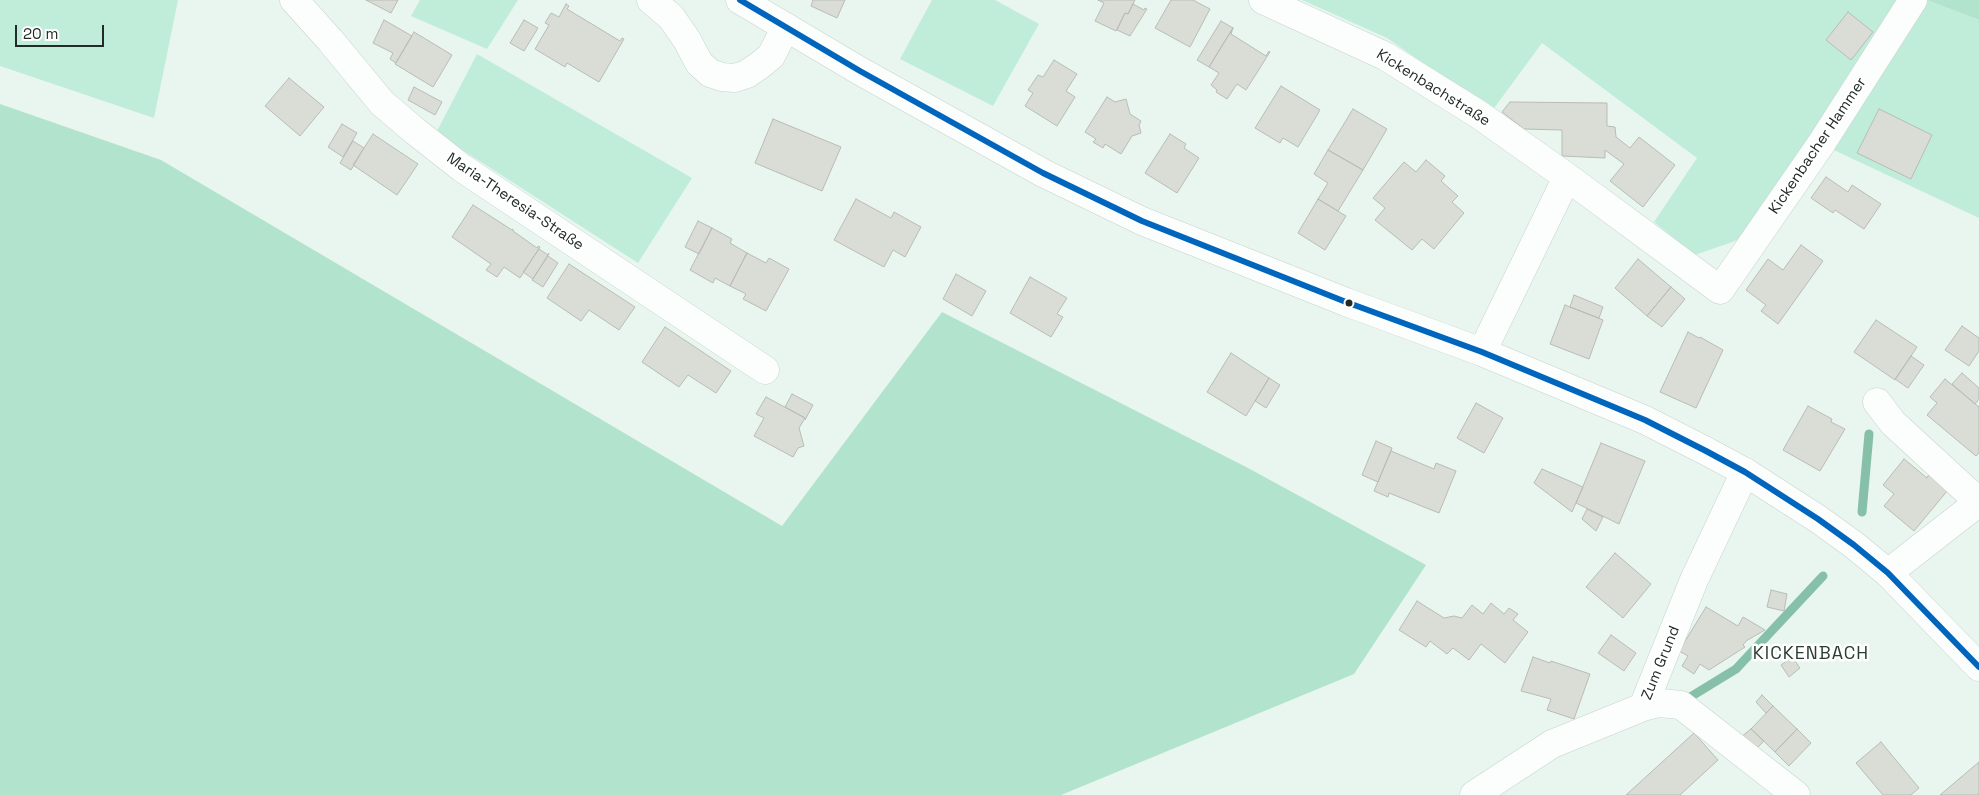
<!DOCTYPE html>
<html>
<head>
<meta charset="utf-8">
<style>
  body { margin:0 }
  #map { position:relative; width:1979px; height:795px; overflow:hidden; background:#e8f6ef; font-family:"Space Grotesk",sans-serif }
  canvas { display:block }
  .scale { position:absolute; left:15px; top:25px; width:89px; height:22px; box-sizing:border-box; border:2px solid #222b27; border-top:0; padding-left:6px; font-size:15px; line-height:18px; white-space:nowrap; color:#222b27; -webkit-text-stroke:4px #fff; paint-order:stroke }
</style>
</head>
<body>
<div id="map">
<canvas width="1979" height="795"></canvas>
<div class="scale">20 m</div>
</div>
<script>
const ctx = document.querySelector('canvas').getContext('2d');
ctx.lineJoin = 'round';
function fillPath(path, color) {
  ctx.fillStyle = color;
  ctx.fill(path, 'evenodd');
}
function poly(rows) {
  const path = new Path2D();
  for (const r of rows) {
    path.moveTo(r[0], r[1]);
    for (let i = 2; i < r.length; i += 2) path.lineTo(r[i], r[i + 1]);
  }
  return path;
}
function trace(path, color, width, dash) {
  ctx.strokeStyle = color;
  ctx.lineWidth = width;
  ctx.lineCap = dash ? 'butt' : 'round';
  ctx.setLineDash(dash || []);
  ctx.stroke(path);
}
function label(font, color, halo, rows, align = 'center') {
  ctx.font = font + ' "Space Grotesk",sans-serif';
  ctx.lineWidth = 5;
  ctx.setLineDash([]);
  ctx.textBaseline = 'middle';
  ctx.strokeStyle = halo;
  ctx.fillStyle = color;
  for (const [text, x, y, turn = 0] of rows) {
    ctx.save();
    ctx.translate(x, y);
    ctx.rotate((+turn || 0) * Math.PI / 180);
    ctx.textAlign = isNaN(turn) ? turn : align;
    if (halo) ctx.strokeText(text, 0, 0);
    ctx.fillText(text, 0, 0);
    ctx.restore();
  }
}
const green = poly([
  [0,0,178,0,154,118,0,66],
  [420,0,518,0,487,49,411,16],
  [932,0,995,0,1039,24,993,106,900,59],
  [1302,0,1927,0,1979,20,1979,218,1821,144,1738,240,1695,255,1654,222,1697,158,1542,43,1492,111,1387,38],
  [477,54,692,178,638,263,436,133]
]);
const forest = poly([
  [1927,0,1979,0,1979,20],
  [0,104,161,160,782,526,942,312,1248,468,1426,565,1354,674,1061,795,0,795]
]);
const stream = poly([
  [1862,512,1869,434],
  [1687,699,1736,669,1823,576]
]);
const building = poly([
  [366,0,398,0,391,13,366,0],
  [813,0,845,0,837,18,811,6,813,0],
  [1098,0,1135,0,1128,14,1125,13,1116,31,1095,21,1104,3,1098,0],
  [1171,0,1193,0,1210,9,1190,47,1155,28,1171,0],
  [566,4,569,6,567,9,620,41,622,38,624,39,599,82,567,63,565,67,535,49,549,25,545,23,551,13,559,17,566,4],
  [1133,4,1144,10,1145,8,1147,9,1130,36,1117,30,1125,13,1128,14,1133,4],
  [1848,12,1873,32,1851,60,1826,40,1848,12],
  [384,20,412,36,396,63,390,59,393,53,373,43,384,20],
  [524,20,538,28,524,51,510,43,524,20],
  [1221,21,1233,28,1209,67,1197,60,1221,21],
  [1233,28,1231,34,1266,56,1269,51,1270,52,1246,90,1237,84,1227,99,1216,92,1217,90,1211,85,1219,73,1209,67,1233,28],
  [414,32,452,55,433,87,395,64,414,32],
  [1054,60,1077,74,1066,91,1075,97,1057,126,1025,106,1033,93,1028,90,1038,75,1043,77,1054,60],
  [289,78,324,107,300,136,265,106,289,78],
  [1281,86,1320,110,1298,147,1283,138,1280,143,1255,128,1281,86],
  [414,87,442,102,435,115,408,100,414,87],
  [1107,97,1115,102,1126,99,1130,114,1141,121,1139,125,1141,133,1132,136,1121,154,1105,144,1103,148,1093,142,1096,139,1085,132,1107,97],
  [1510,102,1607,103,1607,126,1615,127,1616,137,1630,148,1639,137,1675,165,1643,207,1610,181,1624,164,1605,150,1605,158,1562,156,1562,130,1524,129,1502,112,1510,102],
  [1353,109,1387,129,1363,170,1328,150,1353,109],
  [1879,109,1932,135,1911,179,1857,153,1879,109],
  [773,119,841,147,822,191,755,163,773,119],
  [342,124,357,133,343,157,328,147,342,124],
  [373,134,418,164,397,195,353,165,373,134],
  [1170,134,1186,144,1184,148,1199,158,1177,193,1145,173,1170,134],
  [353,141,364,148,351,170,340,163,353,141],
  [1328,150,1363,170,1338,211,1318,199,1328,183,1314,174,1328,150],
  [1426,160,1445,176,1441,181,1458,196,1452,202,1464,213,1434,249,1422,239,1412,250,1375,220,1385,208,1373,198,1404,162,1416,172,1426,160],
  [1826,177,1848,192,1852,185,1881,204,1864,229,1835,210,1833,213,1811,198,1826,177],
  [856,199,891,218,894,212,921,227,905,257,893,250,884,267,834,240,856,199],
  [1318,199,1346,216,1325,250,1298,233,1318,199],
  [473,205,512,230,513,229,513,231,537,248,538,246,540,247,520,278,504,267,497,277,486,270,491,264,452,237,473,205],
  [698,221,712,228,699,254,685,247,698,221],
  [712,228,732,239,730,243,747,253,730,286,715,278,713,283,690,270,712,228],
  [1801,245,1823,261,1778,324,1761,311,1766,305,1746,290,1768,259,1783,270,1801,245],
  [539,249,548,255,549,253,533,279,523,272,539,249],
  [747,253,766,263,769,258,789,269,766,311,743,299,746,294,730,286,747,253],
  [548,256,558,263,543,287,532,280,548,256],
  [1638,259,1671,287,1647,316,1615,288,1638,259],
  [569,264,635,307,619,330,589,310,581,321,547,298,569,264],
  [956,274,986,291,972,316,943,299,956,274],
  [1030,277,1067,298,1057,314,1063,317,1051,337,1010,313,1030,277],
  [1671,287,1685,299,1662,327,1647,316,1671,287],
  [1574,295,1603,307,1599,318,1570,307,1574,295],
  [1565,305,1603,320,1589,359,1550,344,1565,305],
  [1876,320,1917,347,1895,380,1854,352,1876,320],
  [1962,326,1979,338,1979,351,1969,366,1945,350,1962,326],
  [665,327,731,371,716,393,688,375,679,387,642,362,665,327],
  [1688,332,1699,338,1700,337,1723,350,1696,408,1660,392,1688,332],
  [1231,353,1269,378,1246,416,1207,392,1231,353],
  [1911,356,1924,365,1908,388,1895,379,1911,356],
  [1962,373,1979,388,1979,399,1975,404,1952,384,1962,373],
  [1269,378,1280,385,1266,408,1255,401,1269,378],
  [1945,379,1979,407,1979,453,1976,456,1927,415,1937,403,1930,397,1945,379],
  [792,394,813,405,805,420,805,418,785,407,792,394],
  [766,397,805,418,799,428,804,446,798,448,793,457,754,436,764,418,756,414,766,397],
  [1476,403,1503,418,1484,453,1457,438,1476,403],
  [1808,406,1832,419,1831,422,1845,429,1820,471,1783,450,1808,406],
  [1376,441,1392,448,1378,482,1362,475,1376,441],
  [1601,443,1645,461,1619,524,1576,503,1601,443],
  [1391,451,1434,469,1436,463,1456,471,1439,513,1389,493,1388,497,1374,491,1391,451],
  [1904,459,1927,478,1929,474,1948,490,1914,531,1884,506,1894,494,1883,485,1904,459],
  [1542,469,1583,487,1572,512,1534,483,1542,469],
  [1587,509,1603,517,1596,531,1582,519,1587,509],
  [1615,553,1651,584,1623,618,1586,587,1615,553],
  [1771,590,1787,594,1784,611,1767,607,1771,590],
  [1417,601,1444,618,1454,616,1462,618,1472,605,1483,614,1491,603,1504,614,1509,608,1518,614,1513,620,1528,632,1505,663,1481,644,1469,660,1453,648,1447,654,1430,641,1426,647,1399,630,1417,601],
  [1706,607,1738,626,1743,617,1765,630,1746,641,1743,645,1745,647,1709,670,1700,664,1694,674,1682,666,1688,656,1679,651,1706,607],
  [1611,635,1636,653,1624,671,1598,653,1611,635],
  [1533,657,1550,663,1551,661,1590,674,1574,719,1547,710,1551,699,1521,691,1533,657],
  [1792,657,1800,668,1789,677,1781,665,1792,657],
  [1762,695,1773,706,1766,713,1756,702,1762,695],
  [1773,706,1797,729,1775,752,1751,729,1773,706],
  [1751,729,1764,741,1755,750,1741,737,1751,729],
  [1797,729,1811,743,1789,766,1775,752,1797,729],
  [1694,733,1718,760,1680,795,1626,795,1694,733],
  [1881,742,1919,788,1911,795,1883,795,1856,763,1881,742],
  [1979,762,1979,795,1940,795,1979,762]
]);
const street = poly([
  [294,0,330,40,382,103,415,131,462,168,765,370],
  [651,0,671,17,687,40,699,63,710,73,722,77,735,78,747,74,760,65,771,56,786,27],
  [1263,0,1385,56,1478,114,1567,177,1720,290,1821,144,1913,0],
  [1482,352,1567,177],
  [1877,402,1893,423,1979,502],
  [1888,573,1979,502],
  [1643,707,1659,703,1681,705,1796,795],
  [1474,795,1552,744,1643,707,1694,580,1745,472]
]);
const primary = poly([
  [740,0,860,71,1043,173,1142,221,1346,302,1482,352,1645,420,1706,451,1745,472,1818,519,1854,545,1888,573,1979,667]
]);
const bus1 = poly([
  [740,0,860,71,1043,173,1142,221,1346,302,1482,352,1645,420,1706,451,1745,472,1818,519,1854,545,1888,573,1979,667]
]);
const markers = [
  [1349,303,4.5,"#222b27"]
];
const streetNames = [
  ["Kickenbachstraße",1433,88,32],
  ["Kickenbacher Hammer",1818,146,-56],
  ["Maria-Theresia-Straße",515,202,34],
  ["Zum Grund",1661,663,-68]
];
const quarterNames = [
  ["KICKENBACH",1811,654]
];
fillPath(green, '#c0edd9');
fillPath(forest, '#b2e3cd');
trace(stream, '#87c0a8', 9);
fillPath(building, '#dadcd6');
trace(building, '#b9bbb6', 1);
trace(street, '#c8d3cd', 29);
trace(primary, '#c8d3cd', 29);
trace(street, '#fcfefd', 28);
trace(primary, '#fcfefd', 28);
trace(bus1, '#0065bd', 6);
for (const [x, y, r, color] of markers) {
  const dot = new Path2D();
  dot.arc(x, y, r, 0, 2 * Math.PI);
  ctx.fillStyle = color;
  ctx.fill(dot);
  trace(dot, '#fff', 2);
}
label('15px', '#222b27', '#fff', streetNames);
ctx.letterSpacing = '1px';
label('18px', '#293e35', '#fff', quarterNames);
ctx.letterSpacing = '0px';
</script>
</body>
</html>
